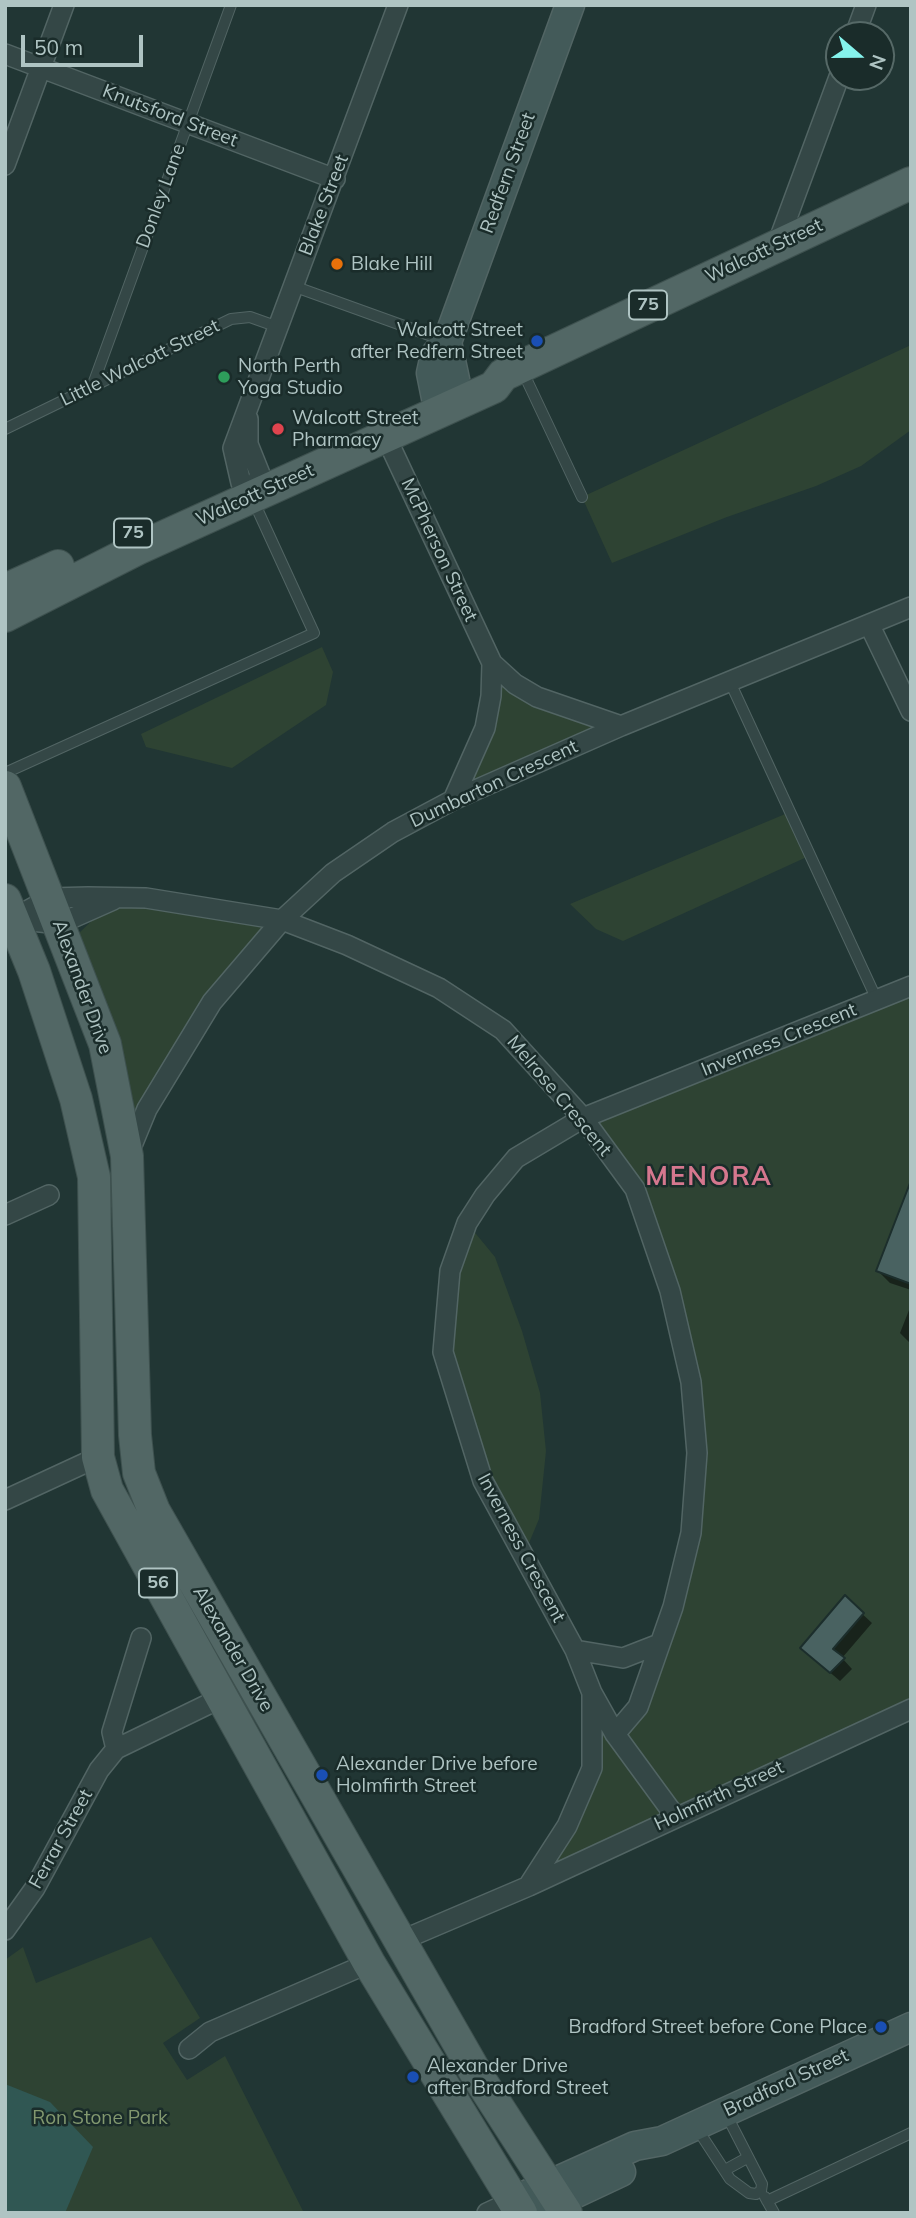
<!DOCTYPE html>
<html>
<head>
<meta charset="utf-8">
<style>
  body { margin:0 }
  #map { position:relative; width:916px; height:2218px; overflow:hidden; background:#213634; font-family:Mulish,sans-serif }
  canvas { display:block }
  .frame { position:absolute; inset:0; border:7px solid #afc4c3; pointer-events:none }
  .north { position:absolute; left:825px; top:21px; width:70px; height:70px; box-sizing:border-box; background:#1a2c2a; border:2px solid #566967; border-radius:50%; rotate:110deg; font-size:19px; font-weight:700; line-height:28px; text-align:center; color:#afc4c3 }
  .north::after { content:''; display:block; margin:auto; width:24px; height:32px; background:#85f3ec; clip-path:polygon(50% 0,100% 100%,50% 72%,0 100%) }
  .scale { position:absolute; left:21px; top:35px; width:122px; height:32px; box-sizing:border-box; border:4px solid #afc4c3; border-top:0; padding-left:9px; font-size:21px; line-height:24px; white-space:nowrap; color:#afc4c3; -webkit-text-stroke:5px #1a2c2a; paint-order:stroke }
</style>
</head>
<body>
<div id="map">
<canvas width="916" height="2218"></canvas>
<div class="frame"></div>
<div class="north">N</div>
<div class="scale">50 m</div>
</div>
<script>
const ctx = document.querySelector('canvas').getContext('2d');
ctx.lineJoin = 'round';
function fillPath(path, color) {
  ctx.fillStyle = color;
  ctx.fill(path, 'evenodd');
}
function poly(rows) {
  const path = new Path2D();
  for (const r of rows) {
    path.moveTo(r[0], r[1]);
    for (let i = 2; i < r.length; i += 2) path.lineTo(r[i], r[i + 1]);
  }
  return path;
}
function trace(path, color, width, dash) {
  ctx.strokeStyle = color;
  ctx.lineWidth = width;
  ctx.lineCap = dash ? 'butt' : 'round';
  ctx.setLineDash(dash || []);
  ctx.stroke(path);
}
function label(font, color, halo, rows, align = 'center') {
  ctx.font = font + ' Mulish,sans-serif';
  ctx.lineWidth = 5;
  ctx.setLineDash([]);
  ctx.textBaseline = 'middle';
  ctx.strokeStyle = halo;
  ctx.fillStyle = color;
  for (const [text, x, y, turn = 0] of rows) {
    ctx.save();
    ctx.translate(x, y);
    ctx.rotate((+turn || 0) * Math.PI / 180);
    ctx.textAlign = isNaN(turn) ? turn : align;
    if (halo) ctx.strokeText(text, 0, 0);
    ctx.fillText(text, 0, 0);
    ctx.restore();
  }
}
const green = poly([
  [911,345,911,430,861,466,816,486,727,517,612,563,582,497],
  [322,647,333,672,326,705,232,768,146,747,141,734],
  [492,663,537,697,621,726,453,800,485,728],
  [790,812,809,856,623,941,596,929,570,904],
  [114,899,282,920,212,1003,127,1156,75,937],
  [911,986,911,1709,529,1886,592,1769,592,1693,615,1733,638,1707,691,1533,691,1382,635,1189,583,1118],
  [467,1223,495,1257,522,1331,540,1393,546,1451,539,1519,524,1555,483,1481,443,1352],
  [151,1937,200,2018,163,2043,187,2080,225,2056,304,2213,5,2213,5,1960,23,1947,36,1983]
]);
const water = poly([
  [5,2084,50,2102,93,2147,65,2213,5,2213]
]);
const shadow = poly([
  [911,1186,911,1290,890,1283,878,1271],
  [911,1305,911,1344,900,1333],
  [845,1598,872,1623,842,1658,852,1669,840,1681,812,1657]
]);
const building = poly([
  [910,1183,911,1184,911,1284,876,1271,910,1183],
  [845,1595,864,1613,833,1649,845,1658,830,1673,800,1648,845,1595]
]);
const lane = poly([
  [293,286,443,340],
  [522,370,582,497],
  [92,387,231,5],
  [5,429,231,319,250,317,278,327],
  [730,682,877,1000],
  [5,773,314,633,253,500],
  [696,2127,730,2179,749,2193,756,2194,761,2191,762,2184,726,2114],
  [725,2170,747,2158],
  [765,2197,774,2213],
  [767,2201,911,2133]
]);
const street = poly([
  [855,35,866,5],
  [5,54,335,179],
  [5,165,64,5],
  [777,245,839,77],
  [248,419,248,444,260,474,251,496],
  [386,437,492,663,515,684,537,697,621,726],
  [251,496,241,483,233,448,398,5],
  [870,626,911,711],
  [453,800,485,728,491,696,492,663],
  [13,919,59,924,113,900],
  [5,923,50,898,88,897,146,898,282,920,347,945,439,988,503,1030,583,1118,635,1189,670,1291,691,1382,697,1453,691,1533,673,1607,638,1707,615,1734],
  [128,1155,147,1109,212,1002,282,920,333,873,393,832,453,800,621,726,911,607],
  [5,1215,49,1195],
  [5,1500,98,1457],
  [575,1650,623,1658,659,1644],
  [116,1749,112,1732,141,1638],
  [675,1816,615,1734,592,1693,575,1650,483,1481,443,1352,450,1271,467,1223,485,1195,516,1158,583,1118,911,986],
  [529,1885,567,1826,592,1768,592,1694],
  [5,1930,35,1888,99,1770,116,1749,221,1698],
  [400,1941,529,1886,911,1709],
  [189,2049,210,2032,369,1963],
  [487,2213,513,2201]
]);
const secondary = poly([
  [447,342,460,403],
  [439,413,431,373,435,355,447,342,570,5],
  [513,2201,635,2146,662,2141,911,2027],
  [538,2211,621,2172]
]);
const primary = poly([
  [5,590,58,566],
  [5,616,137,549,494,387,503,375,911,183],
  [5,787,105,1044,127,1156,135,1435,139,1473,154,1511,477,2075,566,2213],
  [5,900,34,971,76,1099,94,1177,98,1457,107,1490,369,1963,521,2213]
]);
const markers = [
  [337,264,7,"#e8710a"],
  [537,341,7,"#1a4fb4"],
  [224,377,7,"#2e9e5b"],
  [278,429,7,"#e0444e"],
  [322,1775,7,"#1a4fb4"],
  [881,2027,7,"#1a4fb4"],
  [413,2077,7,"#1a4fb4"]
];
const shields = [
  [648,305,38],
  [133,533,38],
  [158,1583,38]
];
const shieldNames = [
  ["75",648,305],
  ["75",133,533],
  ["56",158,1583]
];
const streetNames = [
  ["Knutsford Street",170,116,21],
  ["Redfern Street",508,173,-70],
  ["Donley Lane",161,196,-70],
  ["Blake Street",324,205,-69],
  ["Walcott Street",764,251,-25],
  ["Little Walcott Street",140,363,-26],
  ["Walcott Street",255,495,-24],
  ["McPherson Street",439,550,65],
  ["Dumbarton Crescent",494,784,-25],
  ["Alexander Drive",82,987,70],
  ["Inverness Crescent",779,1040,-22],
  ["Melrose Crescent",559,1096,50],
  ["Inverness Crescent",521,1548,62],
  ["Alexander Drive",233,1649,60],
  ["Holmfirth Street",719,1796,-25],
  ["Ferrar Street",61,1839,-61],
  ["Bradford Street",786,2083,-25]
];
const poiNames = [
  ["Blake Hill",351,264],
  ["Walcott Street",523,330,"right"],
  ["after Redfern Street",523,352,"right"],
  ["North Perth",238,366],
  ["Yoga Studio",238,388],
  ["Walcott Street",292,418],
  ["Pharmacy",292,440],
  ["Alexander Drive before",336,1764],
  ["Holmfirth Street",336,1786],
  ["Bradford Street before Cone Place",867,2027,"right"],
  ["Alexander Drive",427,2066],
  ["after Bradford Street",427,2088]
];
const parkNames = [
  ["Ron Stone Park",100,2118]
];
const districtNames = [
  ["MENORA",709,1177]
];
fillPath(green, '#2e4333');
fillPath(water, '#305753');
fillPath(shadow, '#0007');
fillPath(building, '#496261');
trace(building, '#1c2e2c', 2);
trace(lane, '#526564', 12);
trace(street, '#526564', 22);
trace(secondary, '#526564', 31);
trace(primary, '#3e514f', 34);
trace(lane, '#344746', 10);
trace(street, '#344746', 19);
trace(secondary, '#435a59', 28);
trace(primary, '#526765', 32);
for (const [x, y, r, color] of markers) {
  const dot = new Path2D();
  dot.arc(x, y, r, 0, 2 * Math.PI);
  ctx.fillStyle = color;
  ctx.fill(dot);
  trace(dot, '#1a2c2a', 2.5);
}
for (const [x, y, w] of shields) {
  const box = new Path2D();
  box.roundRect(x - w / 2, y - 14.5, w, 29, 5);
  ctx.fillStyle = '#1a2c2a';
  ctx.fill(box);
  trace(box, '#afc4c3', 2);
}
label('bold 18px', '#afc4c3', null, shieldNames);
label('19px', '#afc4c3', '#1a2c2a', streetNames);
label('19px', '#afc4c3', '#1a2c2a', poiNames, 'left');
label('19px', '#82986f', '#1a2c2a', parkNames);
ctx.letterSpacing = '2px';
label('bold 26px', '#d5778e', '#1a2c2a', districtNames);
ctx.letterSpacing = '0px';
</script>
</body>
</html>
